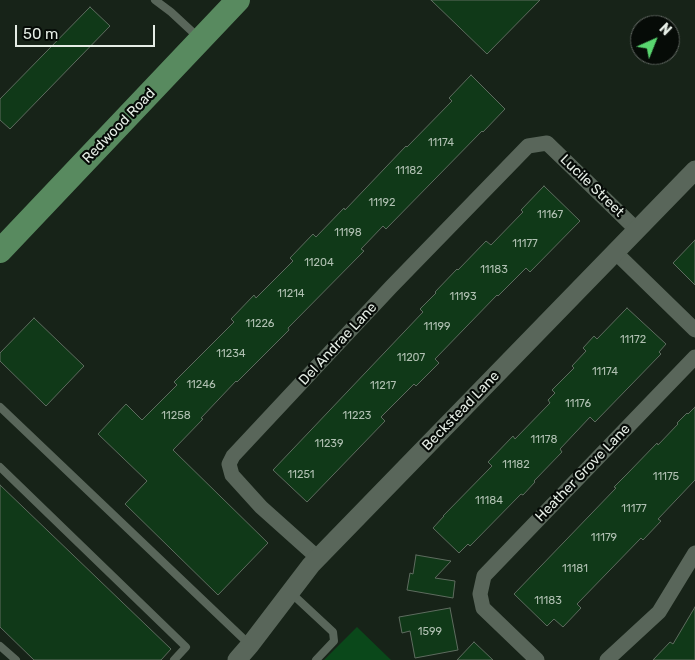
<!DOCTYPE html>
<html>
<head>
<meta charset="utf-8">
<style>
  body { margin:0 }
  #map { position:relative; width:695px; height:660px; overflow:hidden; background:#172318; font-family:Rubik,sans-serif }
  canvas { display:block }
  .north { position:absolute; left:630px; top:15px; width:50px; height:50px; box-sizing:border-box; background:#060b07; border:1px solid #5f6560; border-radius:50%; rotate:44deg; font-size:14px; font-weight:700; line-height:20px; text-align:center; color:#e5ede5 }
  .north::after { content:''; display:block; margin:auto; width:18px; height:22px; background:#59d56f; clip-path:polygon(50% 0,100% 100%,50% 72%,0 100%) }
  .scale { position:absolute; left:15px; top:25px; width:140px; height:22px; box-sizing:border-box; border:2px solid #e5ede5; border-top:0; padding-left:6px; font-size:15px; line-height:18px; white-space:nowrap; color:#e5ede5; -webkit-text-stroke:4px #060b07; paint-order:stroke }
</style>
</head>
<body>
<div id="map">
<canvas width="695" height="660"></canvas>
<div class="north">N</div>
<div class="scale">50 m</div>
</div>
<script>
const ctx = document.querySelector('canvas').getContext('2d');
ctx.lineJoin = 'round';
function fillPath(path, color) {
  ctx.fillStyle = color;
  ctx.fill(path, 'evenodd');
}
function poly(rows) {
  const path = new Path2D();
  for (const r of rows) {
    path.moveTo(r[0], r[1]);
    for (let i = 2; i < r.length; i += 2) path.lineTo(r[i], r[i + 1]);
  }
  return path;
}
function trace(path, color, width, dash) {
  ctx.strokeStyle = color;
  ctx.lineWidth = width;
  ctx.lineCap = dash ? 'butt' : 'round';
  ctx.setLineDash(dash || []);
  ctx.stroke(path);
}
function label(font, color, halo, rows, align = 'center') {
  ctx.font = font + ' Rubik,sans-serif';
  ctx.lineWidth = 4.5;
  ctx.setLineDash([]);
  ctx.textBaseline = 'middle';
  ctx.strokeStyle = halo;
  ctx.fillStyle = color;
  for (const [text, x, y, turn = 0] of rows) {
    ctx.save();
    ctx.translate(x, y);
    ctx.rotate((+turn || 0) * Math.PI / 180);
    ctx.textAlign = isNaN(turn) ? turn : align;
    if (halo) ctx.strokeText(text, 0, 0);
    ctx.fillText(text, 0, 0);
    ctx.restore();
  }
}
const green = poly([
  [357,627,391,660,324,660]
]);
const building = poly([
  [431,0,540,0,487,54,431,0],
  [90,7,110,26,10,129,0,120,0,99,90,7],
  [471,75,505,109,483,132,482,131,386,229,383,226,361,249,364,251,288,328,289,330,237,382,236,381,201,418,203,419,173,450,268,543,218,595,125,504,147,481,98,434,126,404,142,420,177,385,174,382,234,322,231,319,254,295,256,298,293,261,290,258,313,234,316,237,344,208,345,210,406,146,407,147,452,101,449,98,471,75],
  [544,186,580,221,530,272,526,268,498,296,497,295,435,359,439,363,416,386,414,384,381,417,385,421,307,502,273,470,423,312,420,309,436,293,435,292,457,269,458,270,486,241,491,245,523,212,521,210,544,186],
  [695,240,695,285,673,263,695,240],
  [627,308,666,344,659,352,661,354,595,422,590,417,560,449,562,452,534,481,535,482,523,495,521,494,470,546,468,544,459,553,433,528,444,516,443,516,492,466,488,462,513,436,515,439,550,403,548,400,555,393,552,390,574,368,572,366,586,351,583,348,594,336,597,339,627,308],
  [34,318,84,366,46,406,0,361,0,353,34,318],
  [695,407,695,480,658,519,661,521,643,540,641,538,577,604,581,608,563,627,554,619,547,626,514,594,616,488,614,487,627,474,657,443,658,445,678,424,677,423,687,413,688,414,695,407],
  [0,485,171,649,161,660,34,660,0,627,0,485],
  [416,555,451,561,435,578,455,581,453,598,407,590,410,573,413,574,416,555],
  [695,607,695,660,653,660,670,642,673,644,695,607],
  [450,608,458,650,415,658,410,631,402,633,399,617,450,608],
  [474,642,493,660,457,660,474,642]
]);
const service = poly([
  [155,0,171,12,199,38],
  [0,407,250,645],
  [0,467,186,647,174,660],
  [290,592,333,632,334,641,316,660],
  [0,646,16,660]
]);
const minor = poly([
  [615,252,695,330],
  [318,558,261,507,232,475,229,464,233,456,391,287,528,146,547,143,637,230],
  [537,660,483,608,480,594,484,576,695,357],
  [607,660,659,612,695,553]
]);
const tertiary = poly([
  [237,660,250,645,311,565,695,170]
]);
const primary = poly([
  [0,251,238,0]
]);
const numberNames = [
  ["11174",441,143],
  ["11182",409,171],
  ["11192",382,203],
  ["11167",550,215],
  ["11198",348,233],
  ["11177",525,244],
  ["11204",319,263],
  ["11183",494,270],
  ["11214",291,294],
  ["11193",463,297],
  ["11226",260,324],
  ["11199",437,327],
  ["11172",633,340],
  ["11234",231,354],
  ["11207",411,358],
  ["11174",605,372],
  ["11246",201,385],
  ["11217",383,386],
  ["11176",578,404],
  ["11258",176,416],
  ["11223",357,416],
  ["11178",544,440],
  ["11239",329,444],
  ["11182",516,465],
  ["11251",301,475],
  ["11175",666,477],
  ["11184",489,501],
  ["11177",634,509],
  ["11179",604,538],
  ["11181",575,569],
  ["11183",548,601],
  ["1599",430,632]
];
const streetNames = [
  ["Redwood Road",119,126,-46],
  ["Lucile Street",592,186,44],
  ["Del Andrae Lane",338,344,-47],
  ["Beckstead Lane",461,411,-46],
  ["Heather Grove Lane",583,473,-46]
];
fillPath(green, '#0a481a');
fillPath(building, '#103918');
trace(building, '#5e6c5f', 1);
trace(service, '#59665a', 8);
trace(minor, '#59665a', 15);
trace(tertiary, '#59665a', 19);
trace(primary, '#588a5f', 24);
label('11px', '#b0c0b2', null, numberNames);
label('14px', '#e5ede5', '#060b07', streetNames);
</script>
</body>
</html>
